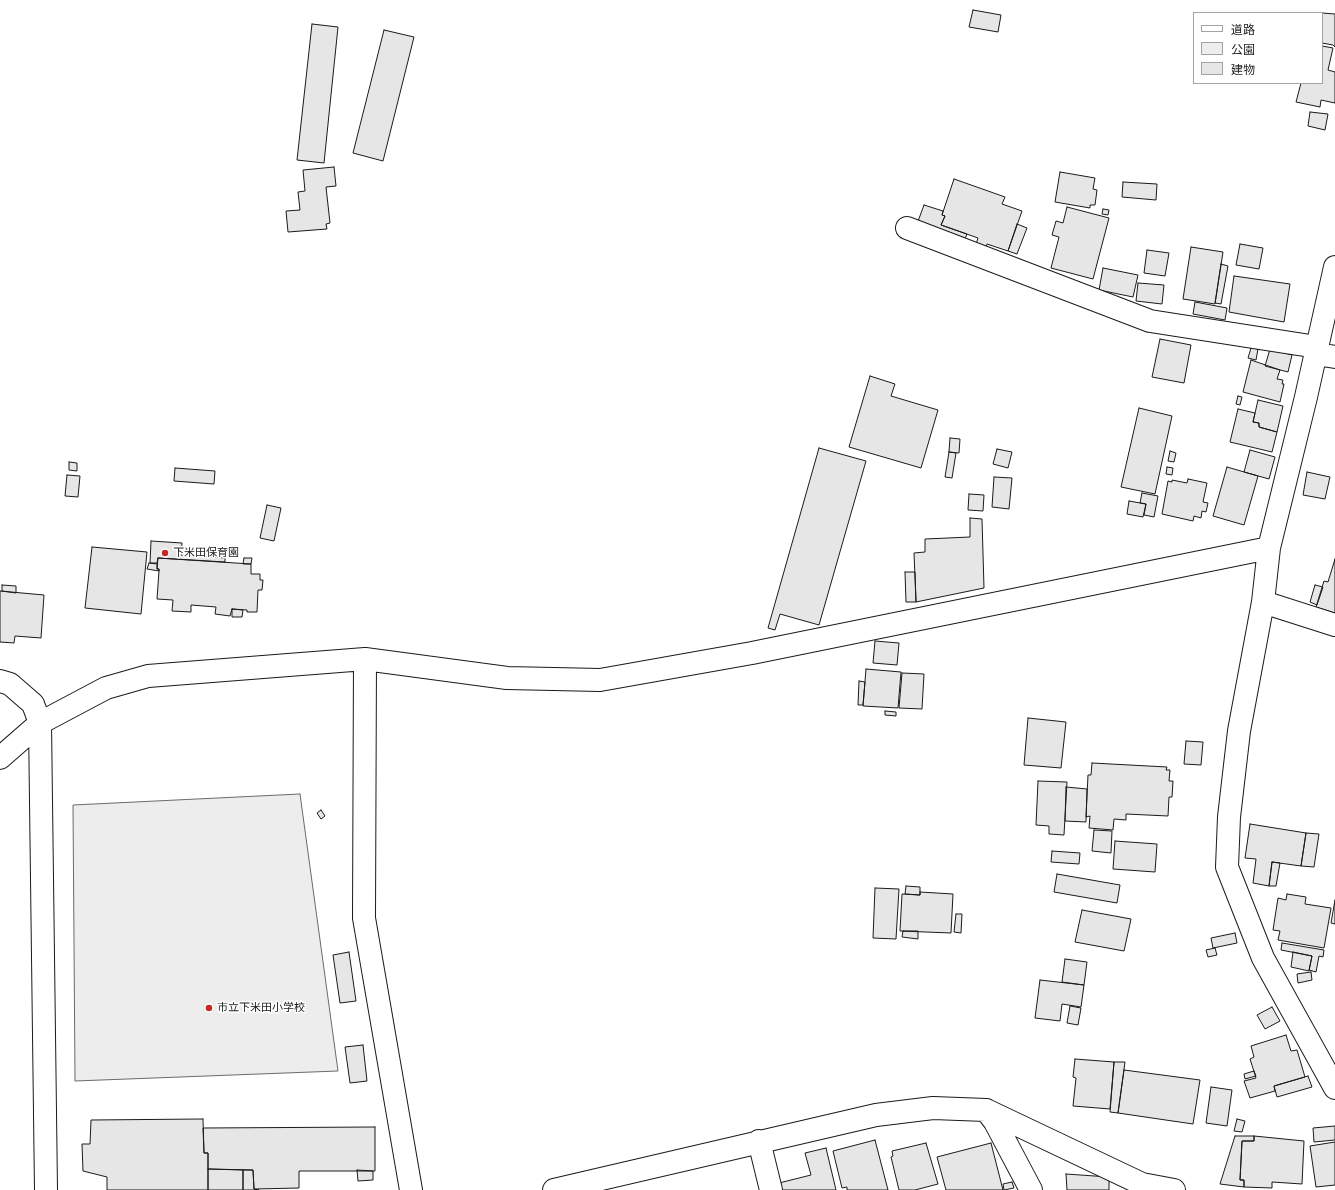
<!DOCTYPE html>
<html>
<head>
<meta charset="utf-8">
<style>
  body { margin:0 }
  #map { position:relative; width:1335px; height:1190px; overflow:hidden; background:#fff; font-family:"Playfair Display","Noto Sans JP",serif }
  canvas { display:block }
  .legend { position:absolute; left:1193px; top:12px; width:130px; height:72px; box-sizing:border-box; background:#fff; border:1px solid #a3a3a3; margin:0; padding:5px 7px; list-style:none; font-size:12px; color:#1a1a1a }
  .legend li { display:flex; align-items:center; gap:8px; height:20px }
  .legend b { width:20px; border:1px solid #a3a3a3 }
</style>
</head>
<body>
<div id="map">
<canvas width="1335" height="1190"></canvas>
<ul class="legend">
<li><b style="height:5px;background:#fff"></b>道路</li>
<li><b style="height:11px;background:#ededed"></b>公園</li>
<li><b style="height:11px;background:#e6e6e6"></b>建物</li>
</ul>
</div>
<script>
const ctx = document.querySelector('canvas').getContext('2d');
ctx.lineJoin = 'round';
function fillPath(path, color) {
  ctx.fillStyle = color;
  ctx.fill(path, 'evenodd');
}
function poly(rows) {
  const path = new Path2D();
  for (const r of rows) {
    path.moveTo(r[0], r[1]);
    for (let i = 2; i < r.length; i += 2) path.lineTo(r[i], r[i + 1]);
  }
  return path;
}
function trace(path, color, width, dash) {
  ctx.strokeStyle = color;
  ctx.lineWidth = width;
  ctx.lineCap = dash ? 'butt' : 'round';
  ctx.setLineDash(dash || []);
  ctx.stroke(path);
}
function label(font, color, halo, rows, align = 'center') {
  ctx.font = font + ' "Playfair Display","Noto Sans JP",serif';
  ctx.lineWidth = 3;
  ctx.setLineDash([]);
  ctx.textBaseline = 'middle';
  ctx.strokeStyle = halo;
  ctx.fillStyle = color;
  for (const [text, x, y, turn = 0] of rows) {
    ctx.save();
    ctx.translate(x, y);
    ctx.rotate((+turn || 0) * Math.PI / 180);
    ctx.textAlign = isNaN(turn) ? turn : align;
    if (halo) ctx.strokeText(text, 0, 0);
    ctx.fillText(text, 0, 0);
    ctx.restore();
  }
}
const green = poly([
  [300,794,338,1071,75,1081,73,805,300,794]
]);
const building = poly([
  [973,10,1001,15,998,32,969,27,973,10],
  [1322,13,1335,14,1335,47,1333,45,1322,43,1322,13],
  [312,24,338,27,324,163,297,160,312,24],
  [384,30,414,37,383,161,353,153,384,30],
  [1322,46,1333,48,1328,70,1335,72,1335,103,1321,100,1320,107,1296,102,1301,83,1322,83,1322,46],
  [1310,112,1328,114,1325,130,1308,126,1310,112],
  [334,167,336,186,326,187,330,223,326,224,327,229,288,232,286,211,300,210,298,192,305,191,303,170,334,167],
  [1060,172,1095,178,1093,189,1097,190,1095,205,1090,205,1090,208,1055,202,1060,172],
  [954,179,1005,197,1002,204,1022,211,1008,251,987,244,986,248,976,244,978,238,941,225,945,216,942,215,954,179],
  [1123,182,1157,184,1156,200,1122,197,1123,182],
  [924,205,943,211,942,215,945,216,941,225,967,234,965,239,917,224,924,205],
  [1067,207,1109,218,1093,279,1051,268,1059,237,1052,235,1056,221,1063,223,1067,207],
  [1103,209,1109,210,1108,215,1102,214,1103,209],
  [1017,224,1027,228,1017,254,1008,251,1017,224],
  [1240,244,1263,248,1259,269,1236,265,1240,244],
  [1191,247,1223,252,1215,304,1183,299,1191,247],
  [1147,250,1169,253,1165,276,1144,273,1147,250],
  [1221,264,1228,266,1221,304,1215,303,1221,264],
  [1103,268,1138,275,1133,297,1099,290,1103,268],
  [1234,276,1290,284,1284,322,1229,312,1234,276],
  [1138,283,1164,285,1162,304,1136,301,1138,283],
  [1195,302,1227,308,1225,320,1193,314,1195,302],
  [1160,339,1191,345,1184,383,1152,377,1160,339],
  [1251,348,1258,349,1256,360,1248,358,1251,348],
  [1270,349,1292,355,1288,372,1265,366,1270,349],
  [1251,360,1280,370,1277,379,1283,380,1282,384,1284,384,1280,402,1243,392,1251,360],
  [870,376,895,384,891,396,938,410,921,468,849,447,870,376],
  [1238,396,1242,397,1240,405,1236,404,1238,396],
  [1258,400,1283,406,1277,432,1259,427,1259,423,1253,422,1258,400],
  [1139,408,1172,416,1155,494,1121,487,1139,408],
  [1238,409,1255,413,1253,422,1259,423,1259,427,1277,432,1272,452,1230,442,1238,409],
  [950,438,960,439,959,453,949,452,950,438],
  [819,448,866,461,819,625,780,614,775,630,768,628,819,448],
  [997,449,1012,452,1008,468,993,464,997,449],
  [1250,450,1275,457,1269,479,1244,472,1250,450],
  [1170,451,1176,453,1174,462,1168,461,1170,451],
  [949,452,956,453,952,478,945,477,949,452],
  [69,462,77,463,77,471,69,470,69,462],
  [1167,467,1173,468,1172,475,1166,474,1167,467],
  [1227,467,1258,476,1244,525,1213,516,1227,467],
  [175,468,215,471,214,484,174,481,175,468],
  [1307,472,1330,477,1325,499,1303,495,1307,472],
  [67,475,80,476,78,497,65,496,67,475],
  [994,477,1012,478,1009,509,992,507,994,477],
  [1188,479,1207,483,1203,502,1208,503,1206,512,1202,511,1201,518,1194,516,1193,521,1162,514,1168,481,1172,482,1172,480,1187,483,1188,479],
  [1142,493,1158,496,1154,517,1144,515,1146,504,1140,503,1142,493],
  [969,494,984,495,983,511,968,510,969,494],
  [1129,501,1146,504,1143,517,1127,514,1129,501],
  [267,505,281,508,274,541,260,538,267,505],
  [970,518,982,519,984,588,916,602,914,553,925,552,925,539,970,537,970,518],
  [151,541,182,543,181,555,225,558,225,562,158,558,157,563,150,563,151,541],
  [92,547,147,552,141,614,85,608,92,547],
  [158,558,251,564,251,574,260,574,260,580,263,580,262,590,258,590,257,612,247,612,247,610,232,609,230,616,215,614,216,607,191,605,191,612,172,611,173,600,157,599,159,571,159,569,157,569,158,558],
  [244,558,252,558,251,564,243,564,244,558],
  [1335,559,1335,613,1316,607,1324,581,1328,582,1335,559],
  [149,563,157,564,157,569,159,569,159,571,147,569,149,563],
  [905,572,915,572,916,602,906,602,905,572],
  [2,585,16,586,16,593,2,591,2,585],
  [1315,585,1323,587,1317,605,1310,602,1315,585],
  [0,591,44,595,41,638,15,636,14,643,0,642,0,591],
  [232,609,243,610,242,617,232,617,232,609],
  [875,641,899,643,897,665,873,663,875,641],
  [866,669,901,672,898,708,863,706,866,669],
  [902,673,924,674,922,709,899,708,902,673],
  [859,681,865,682,863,705,858,705,859,681],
  [885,711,896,712,896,716,885,715,885,711],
  [1028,718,1066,722,1061,768,1024,765,1028,718],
  [1186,741,1203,742,1201,765,1184,764,1186,741],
  [1092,763,1167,767,1166,770,1170,770,1169,781,1173,781,1172,797,1169,797,1168,816,1126,814,1126,820,1114,819,1113,830,1089,828,1090,816,1086,817,1088,775,1091,775,1092,763],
  [1038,781,1067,782,1064,835,1049,834,1049,826,1036,825,1038,781],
  [1066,787,1087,789,1086,822,1065,821,1066,787],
  [321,810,325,816,321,819,317,813,321,810],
  [1250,824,1306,833,1301,866,1272,862,1269,886,1253,883,1256,859,1245,858,1250,824],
  [1094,830,1112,831,1111,853,1092,851,1094,830],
  [1306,833,1319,834,1314,867,1301,866,1306,833],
  [1115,841,1157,844,1155,872,1113,869,1115,841],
  [1052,851,1080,853,1079,864,1051,862,1052,851],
  [1272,862,1280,863,1276,886,1269,886,1272,862],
  [1057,874,1120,885,1117,903,1054,892,1057,874],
  [906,886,920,887,920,895,905,894,906,886],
  [875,888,899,889,896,939,873,938,875,888],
  [920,892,953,894,951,933,900,931,902,894,920,895,920,892],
  [1287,894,1306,897,1305,904,1331,908,1324,948,1278,940,1280,931,1273,930,1278,898,1286,900,1287,894],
  [1335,900,1335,924,1331,923,1335,900],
  [1082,910,1131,919,1124,951,1075,942,1082,910],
  [956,914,962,914,961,933,954,932,956,914],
  [903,931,918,931,918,939,902,937,903,931],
  [1235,933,1237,943,1213,948,1211,938,1235,933],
  [1282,943,1324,950,1323,957,1319,956,1316,972,1309,970,1312,956,1281,950,1282,943],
  [1215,948,1217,955,1208,957,1206,950,1215,948],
  [349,952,356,1001,340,1003,333,955,349,952],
  [1293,952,1312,956,1309,971,1291,967,1293,952],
  [1065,959,1087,962,1084,985,1062,982,1065,959],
  [1311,972,1312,980,1298,983,1297,974,1311,972],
  [1040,980,1084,985,1081,1007,1062,1004,1060,1021,1035,1018,1040,980],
  [1070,1006,1081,1008,1078,1025,1067,1023,1070,1006],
  [1272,1007,1280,1021,1265,1029,1257,1015,1272,1007],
  [1286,1035,1291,1051,1297,1050,1305,1077,1274,1086,1275,1091,1250,1098,1244,1081,1256,1078,1250,1059,1254,1057,1251,1046,1286,1035],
  [363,1045,367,1081,350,1083,345,1047,363,1045],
  [1075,1059,1114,1062,1110,1109,1073,1106,1076,1078,1073,1077,1075,1059],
  [1114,1062,1125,1062,1118,1113,1110,1112,1114,1062],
  [1124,1070,1200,1080,1193,1124,1118,1113,1124,1070],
  [1254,1071,1256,1076,1245,1079,1244,1074,1254,1071],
  [1308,1076,1312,1087,1277,1097,1274,1086,1308,1076],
  [1211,1087,1232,1090,1227,1126,1206,1123,1211,1087],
  [203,1119,204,1153,208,1153,208,1190,107,1190,107,1177,83,1171,82,1144,90,1144,91,1120,203,1119],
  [1237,1119,1245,1121,1242,1132,1234,1131,1237,1119],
  [1335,1126,1335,1140,1314,1142,1313,1128,1335,1126],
  [375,1127,375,1171,299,1171,299,1188,254,1189,253,1170,208,1169,208,1153,204,1153,203,1128,375,1127],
  [1235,1136,1254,1136,1254,1141,1242,1141,1240,1180,1244,1180,1244,1187,1220,1184,1235,1136],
  [1254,1136,1304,1141,1302,1184,1272,1182,1272,1188,1244,1187,1244,1180,1240,1180,1242,1141,1254,1141,1254,1136],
  [875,1140,888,1190,847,1190,847,1187,842,1188,833,1151,875,1140],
  [1335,1142,1335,1185,1316,1187,1310,1146,1335,1142],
  [926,1143,938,1184,915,1190,899,1190,891,1157,893,1156,892,1151,926,1143],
  [991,1143,1003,1190,946,1190,937,1157,991,1143],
  [826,1148,836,1190,781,1190,779,1183,811,1175,805,1153,826,1148],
  [208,1169,243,1170,243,1190,208,1190,208,1169],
  [243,1170,253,1170,254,1189,259,1190,243,1190,243,1170],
  [357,1170,373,1171,373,1180,358,1181,357,1170],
  [1066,1174,1109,1177,1109,1190,1067,1190,1066,1174],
  [1012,1182,1014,1188,1004,1190,1003,1184,1012,1182]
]);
const minor = poly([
  [907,228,1150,321,1317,347],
  [1335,267,1306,397,1269,548,1263,602,1239,731,1229,817,1227,867,1263,958,1335,1088],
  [1316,354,1335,357],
  [1263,602,1335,625],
  [365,659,364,918,411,1190],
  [0,681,10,684,33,704,40,723,46,1190],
  [0,758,40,723,106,688,148,676,365,659,507,678,600,680,752,653,1269,548],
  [986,1110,995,1122,1031,1190],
  [759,1141,771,1190],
  [554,1190,876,1115,933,1108,986,1110,1142,1184,1174,1190]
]);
const markers = [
  [165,553,4,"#c62828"],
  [209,1008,4,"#c62828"]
];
const poiNames = [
  ["下米田保育園",173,553],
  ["市立下米田小学校",217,1008]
];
fillPath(green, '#ededed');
trace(green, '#6a6a6a', 1);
fillPath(building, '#e6e6e6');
trace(building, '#1a1a1a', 1);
trace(minor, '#1a1a1a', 24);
trace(minor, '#fff', 22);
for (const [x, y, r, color] of markers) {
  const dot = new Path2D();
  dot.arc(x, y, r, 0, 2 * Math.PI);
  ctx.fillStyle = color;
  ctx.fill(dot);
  trace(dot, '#fff', 1.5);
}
label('11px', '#1a1a1a', '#fff', poiNames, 'left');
</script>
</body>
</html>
